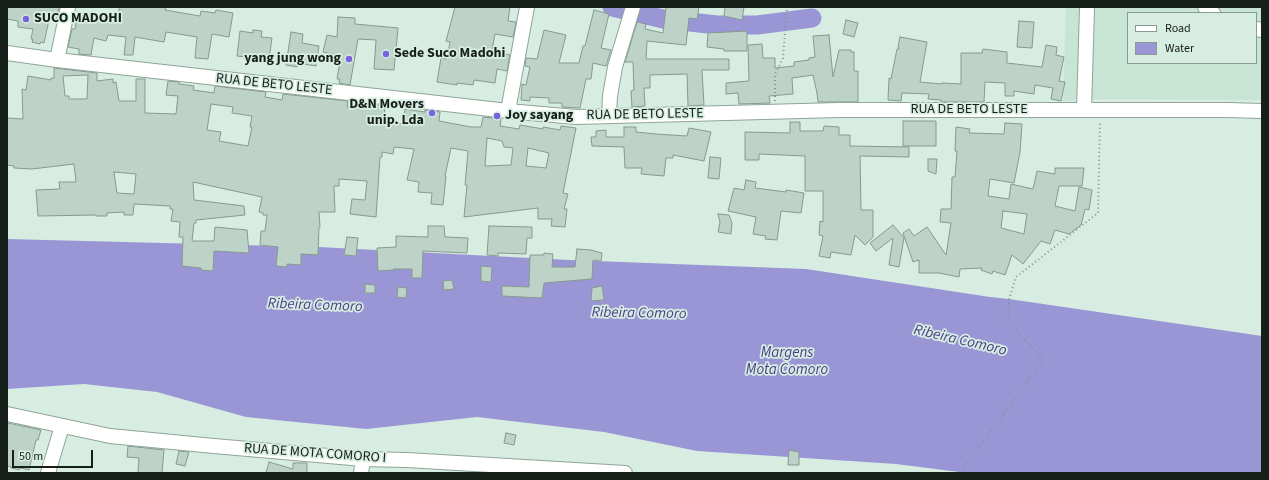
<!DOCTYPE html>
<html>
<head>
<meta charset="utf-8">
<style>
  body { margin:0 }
  #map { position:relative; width:1269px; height:480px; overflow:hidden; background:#d7ede1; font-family:"Source Sans 3",sans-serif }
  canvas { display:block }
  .frame { position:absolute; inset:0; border:8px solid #171f1b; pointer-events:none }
  .legend { position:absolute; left:1127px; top:12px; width:130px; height:52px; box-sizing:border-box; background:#d7ede1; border:1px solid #8a9b92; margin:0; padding:5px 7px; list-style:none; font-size:12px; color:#171f1b }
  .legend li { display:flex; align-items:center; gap:8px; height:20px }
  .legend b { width:20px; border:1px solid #8a9b92 }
  .scale { position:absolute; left:12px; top:450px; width:81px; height:18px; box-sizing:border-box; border:2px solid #171f1b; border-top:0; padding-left:5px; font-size:12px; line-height:14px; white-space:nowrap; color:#171f1b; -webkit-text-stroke:3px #d7ede1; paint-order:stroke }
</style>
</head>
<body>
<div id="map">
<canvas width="1269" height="480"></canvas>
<div class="frame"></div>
<ul class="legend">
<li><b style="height:5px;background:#fff"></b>Road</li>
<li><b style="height:11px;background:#9a96d6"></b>Water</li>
</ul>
<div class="scale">50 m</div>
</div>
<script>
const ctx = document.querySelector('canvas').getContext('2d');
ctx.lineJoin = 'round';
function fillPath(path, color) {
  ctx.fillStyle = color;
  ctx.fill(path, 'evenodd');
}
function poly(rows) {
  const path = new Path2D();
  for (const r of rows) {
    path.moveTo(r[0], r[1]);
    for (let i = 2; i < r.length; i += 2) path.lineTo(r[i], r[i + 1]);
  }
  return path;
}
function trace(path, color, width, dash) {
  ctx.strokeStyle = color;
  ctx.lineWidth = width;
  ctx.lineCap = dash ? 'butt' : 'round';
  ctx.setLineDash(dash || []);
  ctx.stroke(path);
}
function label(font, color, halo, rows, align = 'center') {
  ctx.font = font + ' "Source Sans 3",sans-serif';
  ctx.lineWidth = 3.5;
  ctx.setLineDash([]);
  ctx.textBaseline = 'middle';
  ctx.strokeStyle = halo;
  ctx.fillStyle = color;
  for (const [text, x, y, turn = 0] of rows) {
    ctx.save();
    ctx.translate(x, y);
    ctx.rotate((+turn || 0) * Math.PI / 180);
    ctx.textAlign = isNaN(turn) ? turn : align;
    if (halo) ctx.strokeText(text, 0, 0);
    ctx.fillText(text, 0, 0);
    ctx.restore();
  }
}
const built = poly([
  [1066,7,1262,7,1262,100,1109,99,1063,101],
  [1128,13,1256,13,1256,63,1128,63]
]);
const water = poly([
  [7,239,319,247,569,260,806,269,990,297,1009,299,1262,336,1262,473,967,473,896,464,697,451,604,432,477,417,366,429,246,417,157,392,84,384,7,389]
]);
const river = poly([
  [612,7,663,19,717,25,757,25,812,18]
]);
const building = poly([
  [7,7,59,7,56,22,49,20,44,43,41,42,40,44,32,42,33,39,31,39,33,29,18,27,18,21,7,19,7,7],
  [119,7,166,7,165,10,200,16,201,11,215,13,216,10,233,13,229,37,212,34,208,59,195,58,197,37,166,32,164,42,135,37,133,55,124,55,126,37,108,35,106,41,94,38,91,55,79,54,79,49,68,47,72,29,75,29,78,13,101,17,101,14,112,17,113,14,119,15,119,7],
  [455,7,510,7,508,21,516,22,513,37,495,34,492,51,510,55,507,71,497,69,495,83,474,80,473,85,457,83,457,85,437,82,441,58,447,59,450,42,446,41,455,7],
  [666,7,699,7,697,19,689,18,686,45,647,41,646,59,729,59,729,70,702,70,704,105,688,106,687,74,650,75,650,88,644,88,645,106,632,107,631,91,634,90,633,62,625,62,637,22,646,24,645,29,663,33,666,7],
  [725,7,744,7,742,20,724,16,725,7],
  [594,10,609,14,601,48,611,50,606,66,593,63,591,79,586,79,580,108,562,107,562,103,549,103,549,98,530,97,530,101,521,100,522,84,526,85,530,67,525,66,526,58,537,59,544,30,566,35,559,63,579,63,583,46,585,46,594,10],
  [338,17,355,18,355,24,398,28,394,70,374,69,376,40,358,39,350,85,339,83,340,79,337,79,341,56,323,52,327,35,337,37,338,17],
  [846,20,858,23,854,37,843,34,846,20],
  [1019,21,1034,22,1032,48,1017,47,1019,21],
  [253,30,262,31,261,37,272,38,269,60,237,56,240,31,253,33,253,30],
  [747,31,747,51,724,51,724,49,707,47,708,33,747,31],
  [291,32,303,34,302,43,319,46,316,66,297,63,297,67,286,65,291,32],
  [829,35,833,77,839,50,851,50,851,52,854,52,854,71,858,71,858,102,818,102,817,93,813,75,792,78,793,94,769,96,770,103,739,104,738,93,726,94,726,83,749,81,748,45,762,44,763,58,775,58,775,68,794,66,794,62,809,60,809,58,815,57,813,36,829,35],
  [900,37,927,42,920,82,942,84,942,83,961,84,961,53,982,53,983,49,1007,52,1007,63,1042,67,1046,45,1057,47,1056,55,1064,57,1059,81,1065,82,1061,101,1051,99,1053,88,1035,85,1034,94,1014,91,1014,96,1005,96,1005,83,985,82,984,102,941,102,941,100,928,99,929,94,902,93,901,101,888,100,889,78,891,79,897,49,899,49,899,47,898,47,900,37],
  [54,68,97,73,97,81,113,79,113,83,116,82,119,101,136,101,136,79,145,79,145,113,176,114,178,96,166,95,168,81,179,82,179,84,194,86,193,90,214,93,215,86,266,92,265,97,282,100,283,94,348,101,347,107,371,107,372,104,385,106,384,121,403,124,405,109,425,112,425,110,440,112,439,121,471,127,481,127,483,117,501,119,500,126,519,129,520,125,543,129,543,127,560,130,561,126,576,128,563,193,568,194,564,209,567,209,565,227,551,226,552,219,538,219,538,208,464,217,467,185,465,185,468,151,451,148,445,176,446,176,443,205,431,204,432,193,418,192,419,182,407,180,414,149,394,147,393,154,382,152,382,157,380,157,376,217,350,214,352,199,365,200,367,181,339,179,339,186,334,186,335,212,319,212,320,227,319,227,318,255,301,254,301,265,287,264,287,267,276,266,278,247,260,245,261,231,265,231,267,215,263,215,263,213,259,212,262,197,193,182,194,200,244,206,245,215,196,220,196,223,194,223,192,241,214,241,215,227,247,230,249,253,214,251,213,271,201,270,201,268,182,266,183,237,179,237,180,222,171,221,173,209,170,209,170,206,134,204,133,215,124,215,124,212,107,213,107,216,96,216,96,215,38,216,36,190,60,189,59,182,76,182,74,164,32,169,14,168,14,166,7,165,7,118,23,119,22,89,26,90,28,76,51,80,51,78,54,78,54,68],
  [88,75,87,99,69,99,69,96,65,96,63,76,88,75],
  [211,104,233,107,232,113,252,116,250,127,252,127,248,146,219,141,221,132,207,130,211,104],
  [487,138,502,141,504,147,513,148,511,165,485,166,487,138],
  [528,148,549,153,546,168,526,166,528,148],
  [114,172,136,174,134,194,117,193,114,172],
  [903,121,936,121,936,146,903,146,903,121],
  [790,122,800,122,800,131,823,131,824,126,839,127,839,135,850,135,850,146,909,147,909,157,860,156,861,210,873,210,873,237,865,245,855,235,851,255,831,252,830,258,819,256,823,236,819,235,820,221,823,222,823,191,805,191,805,156,759,154,759,160,745,160,745,132,790,133,790,122],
  [1005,123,1022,124,1020,152,1014,183,990,179,988,196,1009,199,1011,184,1033,189,1037,171,1055,174,1055,168,1084,168,1082,186,1059,186,1055,206,1075,211,1079,187,1092,190,1089,210,1085,209,1081,225,1069,234,1055,230,1050,244,1041,241,1023,264,1012,255,1005,275,993,271,992,274,981,270,982,268,960,269,959,277,939,273,919,273,919,260,913,262,903,233,909,229,914,236,927,227,946,255,951,223,940,222,941,209,951,209,952,177,955,177,957,151,955,151,956,127,970,129,969,133,1004,134,1005,123],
  [1003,211,1027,214,1024,234,1001,228,1003,211],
  [624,127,636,127,636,132,656,134,687,136,689,128,711,132,704,161,673,155,673,158,666,158,664,176,641,174,642,168,625,168,624,147,592,146,591,137,596,137,596,131,606,130,606,137,624,137,624,127],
  [710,157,721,158,719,179,708,178,710,157],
  [928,159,937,159,936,174,928,171,928,159],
  [746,180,756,182,755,188,786,192,786,190,804,193,801,213,781,211,777,240,765,239,766,236,753,234,756,217,728,211,734,188,744,190,746,180],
  [718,214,729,215,732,223,731,234,718,232,720,222,718,214],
  [893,225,904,238,899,267,889,265,893,238,876,251,870,243,893,225],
  [428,226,444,226,445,237,468,238,467,253,423,251,422,278,412,278,412,269,393,269,394,270,378,271,377,248,396,247,396,236,428,237,428,226],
  [489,226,532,227,532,238,527,238,526,254,498,253,498,256,487,255,489,226],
  [347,237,358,238,356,256,344,255,347,237],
  [577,249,591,250,602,253,601,261,593,260,592,279,544,283,542,298,502,296,502,286,529,287,530,255,544,255,544,253,553,254,552,267,575,267,577,249],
  [481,266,492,267,491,282,481,281,481,266],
  [452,280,454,289,444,290,443,281,452,280],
  [365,284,375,285,375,293,365,293,365,284],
  [602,286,604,300,591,301,592,288,602,286],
  [398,287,407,288,406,298,397,297,398,287],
  [8,423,41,430,38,440,36,440,29,470,20,468,19,470,11,468,11,467,7,466,7,429,8,423],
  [506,433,516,435,514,445,504,443,506,433],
  [128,446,164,450,162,473,138,473,139,458,127,457,128,446],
  [789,450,799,452,799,465,788,465,789,450],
  [179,451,189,452,185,466,176,464,179,451],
  [269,462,293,469,293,463,307,463,307,473,266,473,269,462]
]);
const path = poly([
  [775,101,775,74,783,58,787,7],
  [960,473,1044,359,1008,323,1009,299,1016,277,1098,213,1100,121]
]);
const minor = poly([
  [1205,7,1213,13],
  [1256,29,1262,30],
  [7,53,57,60,508,111,576,117,839,110,1228,110,1262,111],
  [57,60,68,7],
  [1084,110,1087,7],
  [508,111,527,7],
  [609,116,610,96,615,67,633,7],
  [7,414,110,436,214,446,363,459,407,460,625,473],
  [48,473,62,426],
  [361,473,363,459]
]);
const markers = [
  [26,19,4,"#7863de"],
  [386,54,4,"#7863de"],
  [349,59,4,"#7863de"],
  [432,113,4,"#7863de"],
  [497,116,4,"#7863de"]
];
const poiNames = [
  ["SUCO MADOHI",34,19],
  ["Sede Suco Madohi",394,54],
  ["yang jung wong",341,59,"right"],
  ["D&N Movers",424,105,"right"],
  ["unip. Lda",424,121,"right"],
  ["Joy sayang",505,116]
];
const streetNames = [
  ["RUA DE BETO LESTE",274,85,6],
  ["RUA DE BETO LESTE",969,110],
  ["RUA DE BETO LESTE",645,115,-1],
  ["RUA DE MOTA COMORO I",315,454,4]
];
const waterNames = [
  ["Ribeira Comoro",315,306,2],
  ["Ribeira Comoro",639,314,1],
  ["Ribeira Comoro",960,341,13],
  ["Margens",787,354],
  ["Mota Comoro",787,371]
];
fillPath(built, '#c7e4d4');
fillPath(water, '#9a96d6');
trace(river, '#9a96d6', 19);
fillPath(building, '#bed3c7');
trace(building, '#859a8f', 1);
trace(minor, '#90a499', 16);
trace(path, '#84948b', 2, [1, 3]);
trace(minor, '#fff', 14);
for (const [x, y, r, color] of markers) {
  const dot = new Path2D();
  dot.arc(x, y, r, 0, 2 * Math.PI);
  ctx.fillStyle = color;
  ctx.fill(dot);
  trace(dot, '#d7ede1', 1.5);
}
label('bold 14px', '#171f1b', '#d7ede1', poiNames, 'left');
label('14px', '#171f1b', '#d7ede1', streetNames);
label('italic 15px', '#4a3e8a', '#d7ede1', waterNames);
</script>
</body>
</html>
